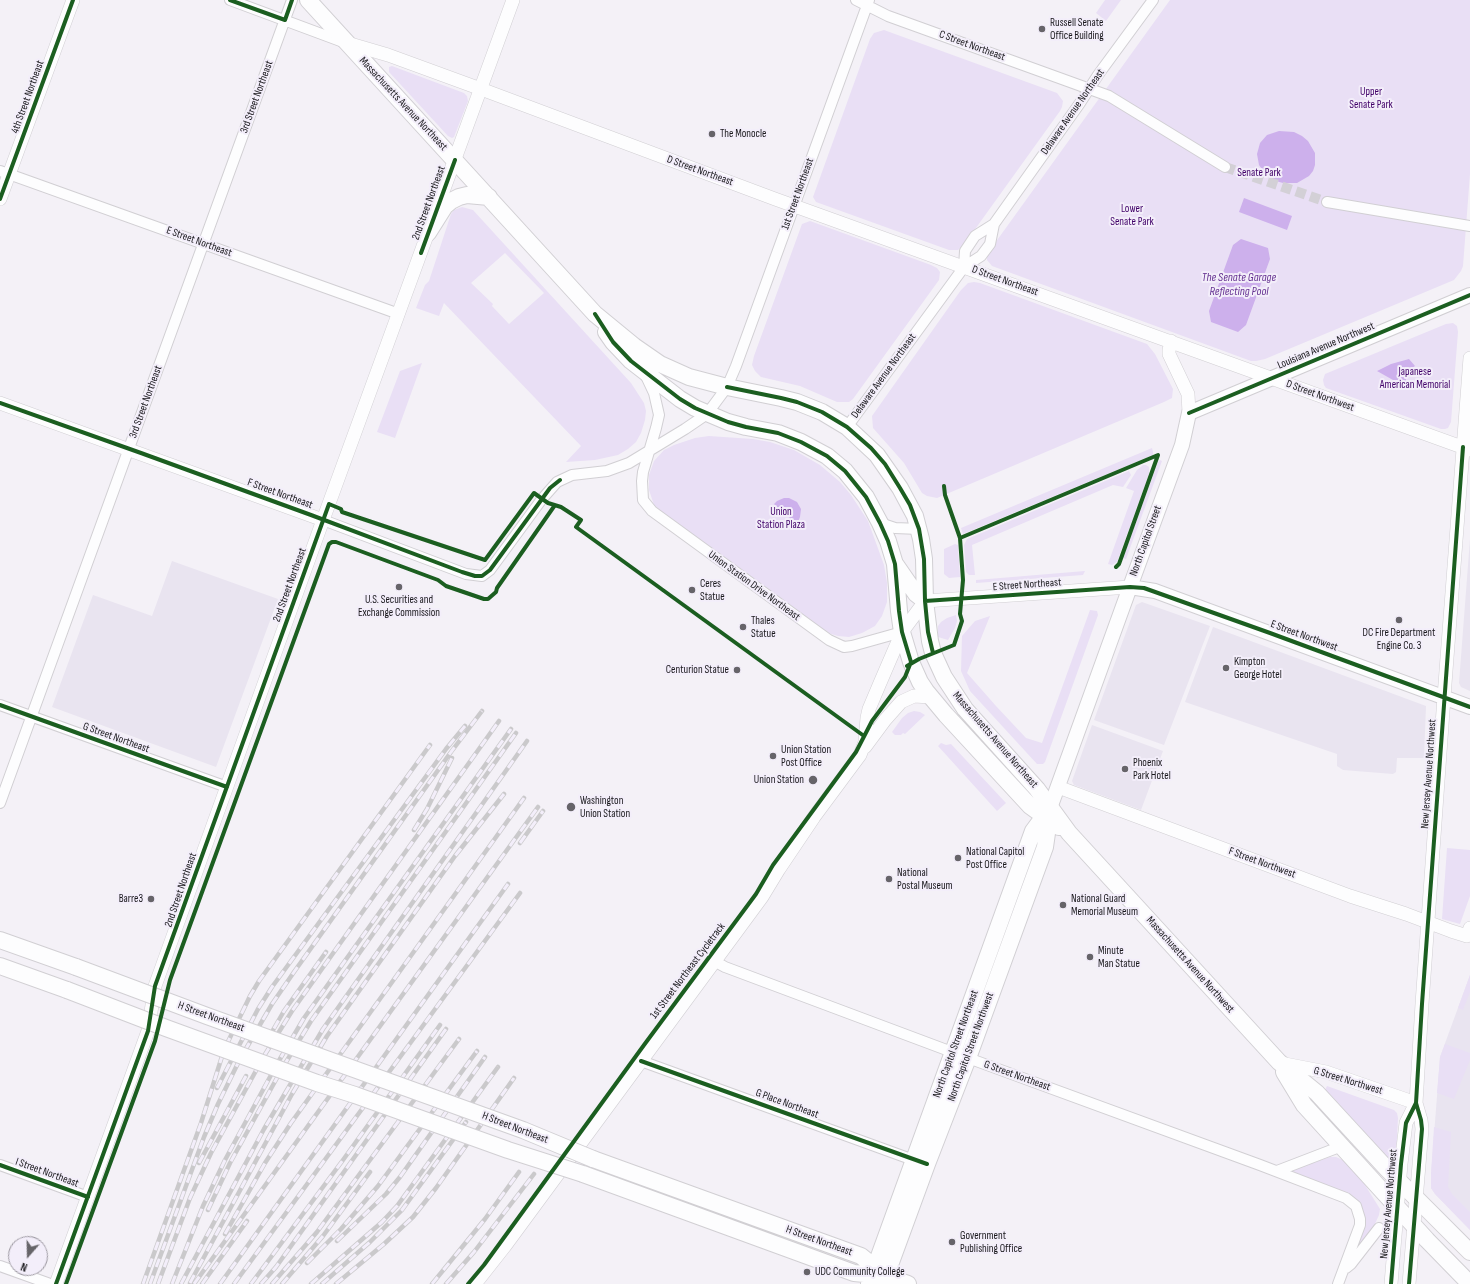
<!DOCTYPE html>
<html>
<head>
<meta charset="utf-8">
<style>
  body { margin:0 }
  #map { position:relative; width:1470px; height:1284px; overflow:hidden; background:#f4f1f7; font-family:"Sofia Sans Condensed",sans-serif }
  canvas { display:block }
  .north { position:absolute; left:8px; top:1236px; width:40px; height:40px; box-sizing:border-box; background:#f3eefa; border:1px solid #9c98a1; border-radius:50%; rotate:200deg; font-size:11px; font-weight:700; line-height:16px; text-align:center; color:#19181c }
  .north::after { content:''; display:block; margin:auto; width:14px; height:18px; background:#666469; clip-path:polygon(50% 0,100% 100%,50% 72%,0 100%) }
</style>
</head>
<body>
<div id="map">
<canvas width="1470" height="1284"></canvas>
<div class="north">N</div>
</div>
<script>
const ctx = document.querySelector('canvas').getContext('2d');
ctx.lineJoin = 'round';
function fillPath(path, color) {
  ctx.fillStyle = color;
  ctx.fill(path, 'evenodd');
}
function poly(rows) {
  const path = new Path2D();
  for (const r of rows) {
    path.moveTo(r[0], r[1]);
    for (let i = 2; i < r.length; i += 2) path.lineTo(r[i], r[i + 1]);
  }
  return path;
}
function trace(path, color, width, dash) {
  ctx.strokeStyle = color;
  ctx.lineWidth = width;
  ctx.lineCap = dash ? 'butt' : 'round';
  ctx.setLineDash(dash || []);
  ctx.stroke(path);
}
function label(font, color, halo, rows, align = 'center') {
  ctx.font = font + ' "Sofia Sans Condensed",sans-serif';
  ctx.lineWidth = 4;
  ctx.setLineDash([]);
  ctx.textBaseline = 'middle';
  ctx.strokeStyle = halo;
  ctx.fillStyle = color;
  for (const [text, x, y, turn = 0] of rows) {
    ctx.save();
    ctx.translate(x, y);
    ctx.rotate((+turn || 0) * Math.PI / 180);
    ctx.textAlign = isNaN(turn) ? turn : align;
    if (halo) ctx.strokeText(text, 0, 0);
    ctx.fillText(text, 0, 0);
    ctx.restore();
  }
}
const built = poly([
  [1470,539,1470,691,1461,687,1459,683],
  [172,561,278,599,216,767,52,707,93,595,152,616],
  [1142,602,1210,626,1164,745,1094,720,1136,605],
  [1213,627,1426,706,1424,758,1397,758,1396,772,1393,774,1343,770,1337,766,1337,754,1185,702],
  [1092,725,1163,751,1141,810,1074,785,1072,781],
  [1470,975,1470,1230,1435,1194,1431,1188,1431,1174,1440,1057]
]);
const green = poly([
  [1105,0,1121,0,1106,21,1096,13],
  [1170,0,1470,0,1470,174,1463,266,1461,271,1454,280,1265,359,1256,361,1251,361,992,266,987,260,987,256,990,250],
  [884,30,1057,93,1063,101,1062,107,1060,111,963,246,958,250,949,250,816,202,813,197,870,39,874,33],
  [392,66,464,93,467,96,468,101,454,137,452,138,448,136,389,72,389,67],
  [462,207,473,210,631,383,644,403,646,411,645,420,641,433,636,442,628,449,618,455,595,460,566,462,581,446,444,303,439,316,416,308,425,285,429,281,451,214,454,210],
  [505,253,544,293,509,324,492,306,493,304,471,283],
  [810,221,931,265,937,268,940,272,939,280,853,399,849,402,837,402,800,386,761,377,755,371,752,365,754,356,802,224],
  [974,282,980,283,1147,344,1155,354,1173,389,1172,398,1164,402,937,498,927,496,922,493,904,463,873,428,872,416,961,290,968,283],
  [1453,323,1457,326,1458,332,1451,422,1448,428,1445,429,1441,429,1326,388,1324,385,1323,380,1325,374,1446,324],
  [422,363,395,438,377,432,400,371],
  [709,436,753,439,770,442,794,450,820,465,840,482,851,495,868,521,884,565,887,583,887,602,882,616,875,626,862,633,849,637,838,636,828,633,661,512,654,505,649,490,649,475,654,461,664,450,674,445,695,438],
  [1152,448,1153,452,1153,455,963,534,961,528],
  [1160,460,1162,461,1126,559,1123,558,1158,462],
  [1143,465,1146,465,1149,467,1149,474,1117,562,1112,565,1108,564,1134,491,1126,488,1137,470],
  [1129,471,1131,475,1123,487,1113,485,972,545,975,575,969,575,966,572,964,545,967,539],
  [955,544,958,545,958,547,960,577,949,578,944,574,944,549],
  [1085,571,1083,575,976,583,976,580],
  [1090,610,1097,611,1098,615,1045,762,1043,764,1037,764,970,691,961,671,962,636,975,621,990,616,967,673,996,706,1026,738,1042,743],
  [956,615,957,621,955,628,948,640,938,637,938,626,941,622,947,618],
  [914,711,920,712,925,715,905,734,903,733,901,735,895,735,892,732,902,718,908,713],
  [941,743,946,745,951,744,1006,803,997,811,938,746],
  [1447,848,1470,850,1470,896,1460,924,1442,919],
  [1470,975,1470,992,1463,1010,1458,1008],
  [1445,1044,1470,1053,1470,1060,1454,1099,1437,1093,1440,1057],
  [1327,1086,1394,1110,1397,1113,1398,1118,1396,1158,1394,1161,1390,1162,1325,1090],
  [1434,1127,1451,1132,1448,1187,1452,1194,1470,1212,1470,1230,1435,1194,1431,1188,1431,1174],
  [1330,1157,1336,1157,1348,1162,1360,1177,1380,1209,1379,1215,1374,1226,1356,1250,1362,1209,1290,1171]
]);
const water = poly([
  [1279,131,1294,132,1302,136,1308,141,1315,153,1315,165,1313,171,1309,176,1297,183,1283,183,1276,181,1266,175,1259,165,1257,154,1260,143,1267,135],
  [1244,198,1292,216,1287,230,1239,212],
  [1241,239,1268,248,1270,259,1246,325,1238,332,1211,322,1209,311,1233,245],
  [1409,359,1415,366,1409,370,1406,375,1406,383,1393,380,1377,371,1391,364],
  [784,498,789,498,797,502,801,509,800,517,798,522,797,521,793,525,787,521,790,518,787,515,788,511,784,513,781,511,778,515,772,510,776,506,774,504,777,501]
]);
const minorTunnel = poly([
  [1225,167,1327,202]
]);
const minor = poly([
  [230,0,343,42],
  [856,0,888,16,1109,96,1225,167],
  [0,171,399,314],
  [1327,202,1470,226],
  [964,267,965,251,975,236,994,224,1080,103,1098,75,1153,0],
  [646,376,654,393,659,415,656,428,643,472,642,481,643,500,652,511,829,640,844,647,852,646,902,632],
  [847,427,964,267,981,256,990,244,994,224],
  [323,520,466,574,482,576,490,570,542,499,557,482,572,475,607,471,629,463,685,429,707,414,727,387,736,366,869,0],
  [880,523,895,528,919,529],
  [0,705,227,787],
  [0,803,292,0],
  [714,961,725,967,968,1058,1260,1165,1346,1198,1356,1206,1360,1219,1360,1225,1338,1284],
  [641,1061,919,1162],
  [0,1165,88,1197],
  [1277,1171,1342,1146],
  [0,1266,50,1284],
  [1346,1268,1351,1264,1379,1228]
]);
const tertiary = poly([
  [347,43,388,55,481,89,775,199,1470,450],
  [0,199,73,0],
  [1171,341,1169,350,1169,354,1188,394,1189,413],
  [0,403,323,520],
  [865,747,885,720,901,702,914,696,931,697],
  [1058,787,1350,896,1406,914,1451,931,1467,936,1470,928],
  [1280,1063,1326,1072,1416,1103],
  [56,1284,148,1031,155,986,323,520,513,0],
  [475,1284,505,1246,762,897,779,869,814,817,860,755,865,742,867,718,869,709,880,683,902,632,925,601,1130,587],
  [1391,1284,1401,1164,1406,1123,1416,1103],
  [1409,1284,1422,1129,1421,1120,1416,1103,1422,1004,1444,697,1470,358]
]);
const secondary = poly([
  [1130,587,1155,591,1470,707],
  [1050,808,1130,587,1182,445,1189,413,1470,295]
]);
const primary = poly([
  [308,0,595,314,634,346,660,364,689,377,727,387,781,398,797,402,822,412,847,427,877,455,900,488,915,516,921,539,924,559,925,601,930,641,933,653,944,677,965,709,1037,789,1069,833,1279,1062,1317,1093,1387,1169,1470,1252],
  [428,233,445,206,451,201,459,197,467,195,489,197],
  [606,332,613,342,631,361,680,399,695,408,728,422,746,427,778,433,801,442,827,456,845,471,866,497,880,523,888,541,895,564,899,611,902,632,911,662,920,682,926,691,946,715,1030,806,1059,827],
  [896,565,916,594,925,601],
  [0,940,76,967],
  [0,966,67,990],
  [1284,1072,1304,1105,1427,1240,1470,1284],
  [593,1159,861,1256,883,1274],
  [583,1174,854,1273,886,1276,908,1284],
  [869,1284,1033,831,1050,808],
  [883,1284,927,1164,968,1058,1045,847,1050,812]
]);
const rail = poly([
  [414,830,427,809,452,758],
  [520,843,543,811],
  [265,1044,284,1011,326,952],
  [217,1088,258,1009,272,987,446,749,465,726],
  [199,1163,246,1076],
  [208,1210,230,1163,283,1067,311,1021,516,733],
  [225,1234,265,1163,291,1123,524,798],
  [337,1241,386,1194,400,1177,485,1057],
  [307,1263,341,1229,378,1186,477,1051],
  [190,1283,292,1094,327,1036,455,856,504,794],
  [143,1284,201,1123,224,1050,250,996,259,981,430,745],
  [150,1284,204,1137,218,1104,240,1059,272,1004,294,972,451,752,482,711],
  [158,1284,190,1198,211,1153,264,1056,292,1011,356,921,499,721],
  [172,1284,203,1206,225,1160,277,1064,304,1018,511,729],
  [181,1284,264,1129,323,1029,527,741],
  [194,1284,538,807],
  [202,1284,247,1221],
  [220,1284,508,884],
  [234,1284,520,893],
  [251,1284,343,1160,440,1025],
  [261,1284,276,1267,446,1029],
  [272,1284,317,1232,459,1039],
  [282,1284,323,1236,370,1172],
  [311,1284,382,1222,397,1206,498,1067],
  [322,1284,370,1242,402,1210,466,1122],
  [336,1284,384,1244,413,1217,436,1188,514,1078],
  [432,1284,485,1219,519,1172],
  [446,1284,474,1252,534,1174]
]);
const primaryBridge = poly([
  [76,967,207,1016,523,1130,593,1159],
  [67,990,166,1028,317,1083,355,1095,508,1150,583,1174]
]);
const cycleway = poly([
  [230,0,285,20,292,0],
  [0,199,73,0],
  [421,253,455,160],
  [595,314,613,342,631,361,680,399,695,408,728,422,746,427,778,433,801,442,827,456,845,471,866,497,880,523,888,541,895,564,899,611,902,632,911,662],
  [727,387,781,398,797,402,822,412,847,427,871,448,885,464,900,488,910,505,919,529,924,559,925,601,928,632,933,653],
  [0,403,141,453,311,515,462,572,475,576,482,576,490,570,542,499,550,488,560,480],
  [1189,413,1470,295],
  [960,538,1158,455,1119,564,1116,567],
  [925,601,1130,587,1144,588,1270,633,1470,707],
  [907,666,919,659,954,645,962,621,960,614,963,580,960,538,945,495,944,486],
  [0,705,227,787],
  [641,1061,927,1164],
  [0,1165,88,1197],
  [56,1284,148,1031,155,986,329,504,341,509,342,512,485,560,534,493,548,503,561,507,581,520,576,527,864,736],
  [66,1284,155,1041,170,980,329,544,332,542,336,542,438,580,446,586,484,599,488,599,496,592,497,588,555,505],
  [468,1284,484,1265,644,1045,756,894,773,865,856,752,872,721,905,677,911,662],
  [1391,1284,1401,1164,1406,1123,1416,1103],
  [1409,1284,1422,1129,1421,1120,1416,1103,1422,1004,1463,447]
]);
const markers = [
  [1042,29,4,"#666469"],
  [712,134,4,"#666469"],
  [399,587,4,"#666469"],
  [692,590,4,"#666469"],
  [1399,620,4,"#666469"],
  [743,627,4,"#666469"],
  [1226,668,4,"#666469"],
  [737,670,4,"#666469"],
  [773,756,4,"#666469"],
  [1125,769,4,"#666469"],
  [813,780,5,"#666469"],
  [571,807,5,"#666469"],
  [958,858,4,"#666469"],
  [889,879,4,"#666469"],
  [151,899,4,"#666469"],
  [1063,905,4,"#666469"],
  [1090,957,4,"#666469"],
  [952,1242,4,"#666469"],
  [807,1272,4,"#666469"]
];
const poiNames = [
  ["Russell Senate",1050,23],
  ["Office Building",1050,36],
  ["The Monocle",720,134],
  ["Ceres",700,584],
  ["Statue",700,597],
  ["U.S. Securities and",399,600,"center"],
  ["Exchange Commission",399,613,"center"],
  ["Thales",751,621],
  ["Statue",751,634],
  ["DC Fire Department",1399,633,"center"],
  ["Engine Co. 3",1399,646,"center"],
  ["Kimpton",1234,662],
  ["George Hotel",1234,675],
  ["Centurion Statue",729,670,"right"],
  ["Union Station",781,750],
  ["Post Office",781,763],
  ["Phoenix",1133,763],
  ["Park Hotel",1133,776],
  ["Union Station",804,780,"right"],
  ["Washington",580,801],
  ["Union Station",580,814],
  ["National Capitol",966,852],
  ["Post Office",966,865],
  ["National",897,873],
  ["Postal Museum",897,886],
  ["Barre3",143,899,"right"],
  ["National Guard",1071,899],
  ["Memorial Museum",1071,912],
  ["Minute",1098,951],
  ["Man Statue",1098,964],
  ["Government",960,1236],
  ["Publishing Office",960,1249],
  ["UDC Community College",815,1272]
];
const streetNames = [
  ["C Street Northeast",972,46,20],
  ["4th Street Northeast",28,97,-70],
  ["3rd Street Northeast",257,97,-70],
  ["Massachusetts Avenue Northeast",403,104,47],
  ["Delaware Avenue Northeast",1073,112,-55],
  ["D Street Northeast",700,171,20],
  ["1st Street Northeast",798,194,-70],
  ["2nd Street Northeast",429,203,-70],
  ["E Street Northeast",199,242,20],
  ["D Street Northeast",1005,281,20],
  ["Louisiana Avenue Northwest",1326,346,-23],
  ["Delaware Avenue Northeast",884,376,-54],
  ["D Street Northwest",1320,396,20],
  ["3rd Street Northeast",146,402,-70],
  ["F Street Northeast",280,494,20],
  ["North Capitol Street",1146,541,-70],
  ["2nd Street Northeast",290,585,-70],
  ["E Street Northeast",1027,585,-4],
  ["Union Station Drive Northeast",754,586,36],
  ["E Street Northwest",1304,636,20],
  ["G Street Northeast",116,738,20],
  ["Massachusetts Avenue Northeast",995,740,49],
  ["New Jersey Avenue Northwest",1429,774,-86],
  ["F Street Northwest",1262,863,20],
  ["2nd Street Northeast",181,890,-71],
  ["Massachusetts Avenue Northwest",1190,965,48],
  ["1st Street Northeast Cycletrack",688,971,-53],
  ["H Street Northeast",211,1017,20],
  ["North Capitol Street Northeast",956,1044,-70],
  ["North Capitol Street Northwest",971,1047,-70],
  ["G Street Northeast",1017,1076,20],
  ["G Street Northwest",1348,1081,17],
  ["G Place Northeast",787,1104,20],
  ["H Street Northeast",515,1128,21],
  ["I Street Northeast",47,1173,20],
  ["New Jersey Avenue Northwest",1389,1204,-85],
  ["H Street Northeast",819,1241,20]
];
const parkNames = [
  ["Upper",1371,92],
  ["Senate Park",1371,105],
  ["Senate Park",1259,173],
  ["Lower",1132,209],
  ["Senate Park",1132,222],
  ["Japanese",1415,372],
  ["American Memorial",1415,385],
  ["Union",781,512],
  ["Station Plaza",781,525]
];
const waterNames = [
  ["The Senate Garage",1239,278],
  ["Reflecting Pool",1239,292]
];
fillPath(built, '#e9e4f0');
fillPath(green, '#e9dff5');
fillPath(water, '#cdb0ec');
trace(minorTunnel, '#d3d0d6', 10, [10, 5]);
trace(minor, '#d1cfd3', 12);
trace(tertiary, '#d1cfd3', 14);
trace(secondary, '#d1cfd3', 16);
trace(primary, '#d1cfd3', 18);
trace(minor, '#fdfdfe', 10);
trace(tertiary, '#fdfdfe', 13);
trace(secondary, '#fdfdfe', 14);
trace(primary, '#fdfdfe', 16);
trace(rail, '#cac9cb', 4.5);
trace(rail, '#f3eefa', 3, [9]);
trace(primaryBridge, '#d1cfd3', 18, []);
trace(primaryBridge, '#fdfdfe', 16);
trace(cycleway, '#1b5e20', 4);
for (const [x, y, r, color] of markers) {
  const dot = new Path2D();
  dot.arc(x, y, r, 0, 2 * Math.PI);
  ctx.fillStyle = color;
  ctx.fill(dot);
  trace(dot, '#f3eefa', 1.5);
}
label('11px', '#19181c', '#f3eefa', poiNames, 'left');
label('11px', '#19181c', '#f3eefa', streetNames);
label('11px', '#400068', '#f3eefa', parkNames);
label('italic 12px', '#643090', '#f3eefa', waterNames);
</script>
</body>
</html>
